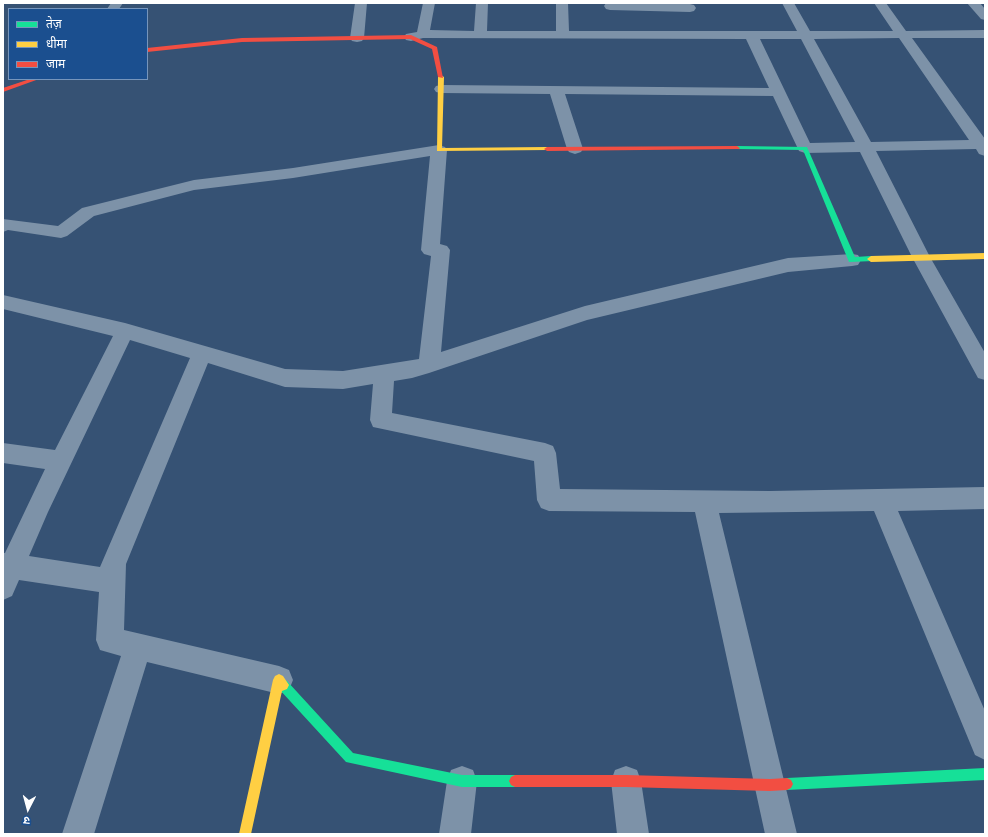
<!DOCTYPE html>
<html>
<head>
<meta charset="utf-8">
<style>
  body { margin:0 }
  #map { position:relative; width:988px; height:837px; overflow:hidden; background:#365274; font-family:"DM Sans","Noto Sans Devanagari",sans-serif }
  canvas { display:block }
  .frame { position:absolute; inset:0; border:4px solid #fff; pointer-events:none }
  .legend { position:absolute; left:8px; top:8px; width:140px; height:72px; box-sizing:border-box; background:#1b4f8f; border:1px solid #7695bc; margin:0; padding:5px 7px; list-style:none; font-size:12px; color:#fff }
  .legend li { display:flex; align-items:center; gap:8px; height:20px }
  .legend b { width:20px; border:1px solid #7695bc }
  .north { position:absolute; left:8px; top:789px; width:40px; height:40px; -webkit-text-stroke:3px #1b4f8f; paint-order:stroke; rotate:186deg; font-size:11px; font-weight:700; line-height:16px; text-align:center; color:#fff }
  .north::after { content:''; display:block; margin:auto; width:14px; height:18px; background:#fff; clip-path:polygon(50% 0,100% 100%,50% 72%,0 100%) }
</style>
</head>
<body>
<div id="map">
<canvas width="988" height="837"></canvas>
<div class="frame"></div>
<ul class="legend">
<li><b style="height:5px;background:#16e098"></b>तेज़</li>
<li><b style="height:5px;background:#ffcf43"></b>धीमा</li>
<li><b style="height:5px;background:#f24e42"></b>जाम</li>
</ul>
<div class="north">उ</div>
</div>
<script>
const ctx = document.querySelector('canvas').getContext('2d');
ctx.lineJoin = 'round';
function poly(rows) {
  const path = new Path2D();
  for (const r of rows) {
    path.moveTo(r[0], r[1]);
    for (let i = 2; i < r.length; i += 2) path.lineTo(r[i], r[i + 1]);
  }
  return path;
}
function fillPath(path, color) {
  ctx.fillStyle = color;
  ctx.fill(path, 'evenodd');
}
const street = poly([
  [111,3,123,3,119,9,107,9,111,3],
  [355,3,367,3,364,38,362,41,357,42,352,41,350,38,355,3],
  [423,3,435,3,430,30,474,31,476,3,488,3,487,31,556,31,556,3,568,3,569,31,797,31,782,3,794,3,810,31,893,31,874,3,886,3,906,31,985,30,985,38,912,38,985,139,985,156,979,154,976,149,876,151,930,257,985,353,985,380,978,378,912,257,860,152,805,153,799,151,773,96,565,94,583,149,581,152,575,154,569,152,567,149,550,94,441,93,436,92,434,89,436,86,441,85,769,88,746,39,423,38,411,41,406,40,404,37,406,34,417,32,423,3],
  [899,38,969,140,871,142,814,39,899,38],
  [760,39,801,39,855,142,810,143,760,39],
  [606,3,690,4,694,5,696,8,694,11,690,12,610,10,606,9,604,6,606,3],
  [967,3,980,3,985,9,985,20,981,19,967,3],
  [439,145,445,147,447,150,440,244,447,246,450,250,441,352,585,306,788,258,852,254,858,255,861,260,858,265,852,266,788,272,587,320,429,373,412,378,394,381,392,413,545,443,553,446,556,453,560,489,770,491,985,487,985,509,898,511,985,711,985,760,975,755,874,511,719,513,797,834,765,834,695,512,549,511,541,508,537,500,534,461,373,427,370,420,373,384,343,389,285,387,208,363,126,564,124,630,279,666,289,670,293,680,289,690,279,694,147,662,94,834,62,834,121,656,100,650,96,640,99,592,19,580,12,596,3,600,3,553,5,553,45,469,3,463,3,443,55,450,113,336,3,309,3,295,125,323,285,369,343,371,419,359,431,256,424,254,421,250,430,156,293,178,194,190,94,216,67,236,61,238,8,230,3,232,3,219,58,226,82,208,194,180,293,168,439,145],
  [130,340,190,358,100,567,29,556,48,512,130,340],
  [462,766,473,770,477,781,471,834,439,834,447,781,451,770,462,766],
  [626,766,637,770,641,781,649,834,617,834,611,781,615,770,626,766]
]);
const fast = poly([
  [737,146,807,147,855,257,871,256,874,257,874,261,849,262,803,150,735,149,734,148,737,146],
  [283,679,287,681,353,753,462,775,515,775,519,777,521,781,519,785,515,787,462,787,346,762,279,689,277,685,279,681,283,679],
  [985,768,985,780,787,790,783,788,781,784,783,780,787,778,985,768]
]);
const slow = poly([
  [441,75,444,77,442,148,547,147,550,149,549,150,437,151,438,77,441,75],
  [985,253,985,259,871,262,867,259,871,256,985,253],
  [279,674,283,676,289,685,287,689,282,691,251,834,239,834,273,680,275,676,279,674]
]);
const jam = poly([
  [411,35,437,47,443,78,438,77,432,49,410,39,242,42,147,52,147,48,242,38,411,35],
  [30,79,39,79,3,92,3,88,30,79],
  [737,146,740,148,739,149,547,151,544,149,547,147,737,146],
  [515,775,626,775,770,779,787,778,791,780,793,784,791,788,787,790,770,791,626,787,515,787,511,785,509,781,511,777,515,775]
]);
fillPath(street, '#7d92a8');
fillPath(fast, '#16e098');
fillPath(slow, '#ffcf43');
fillPath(jam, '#f24e42');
</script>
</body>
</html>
